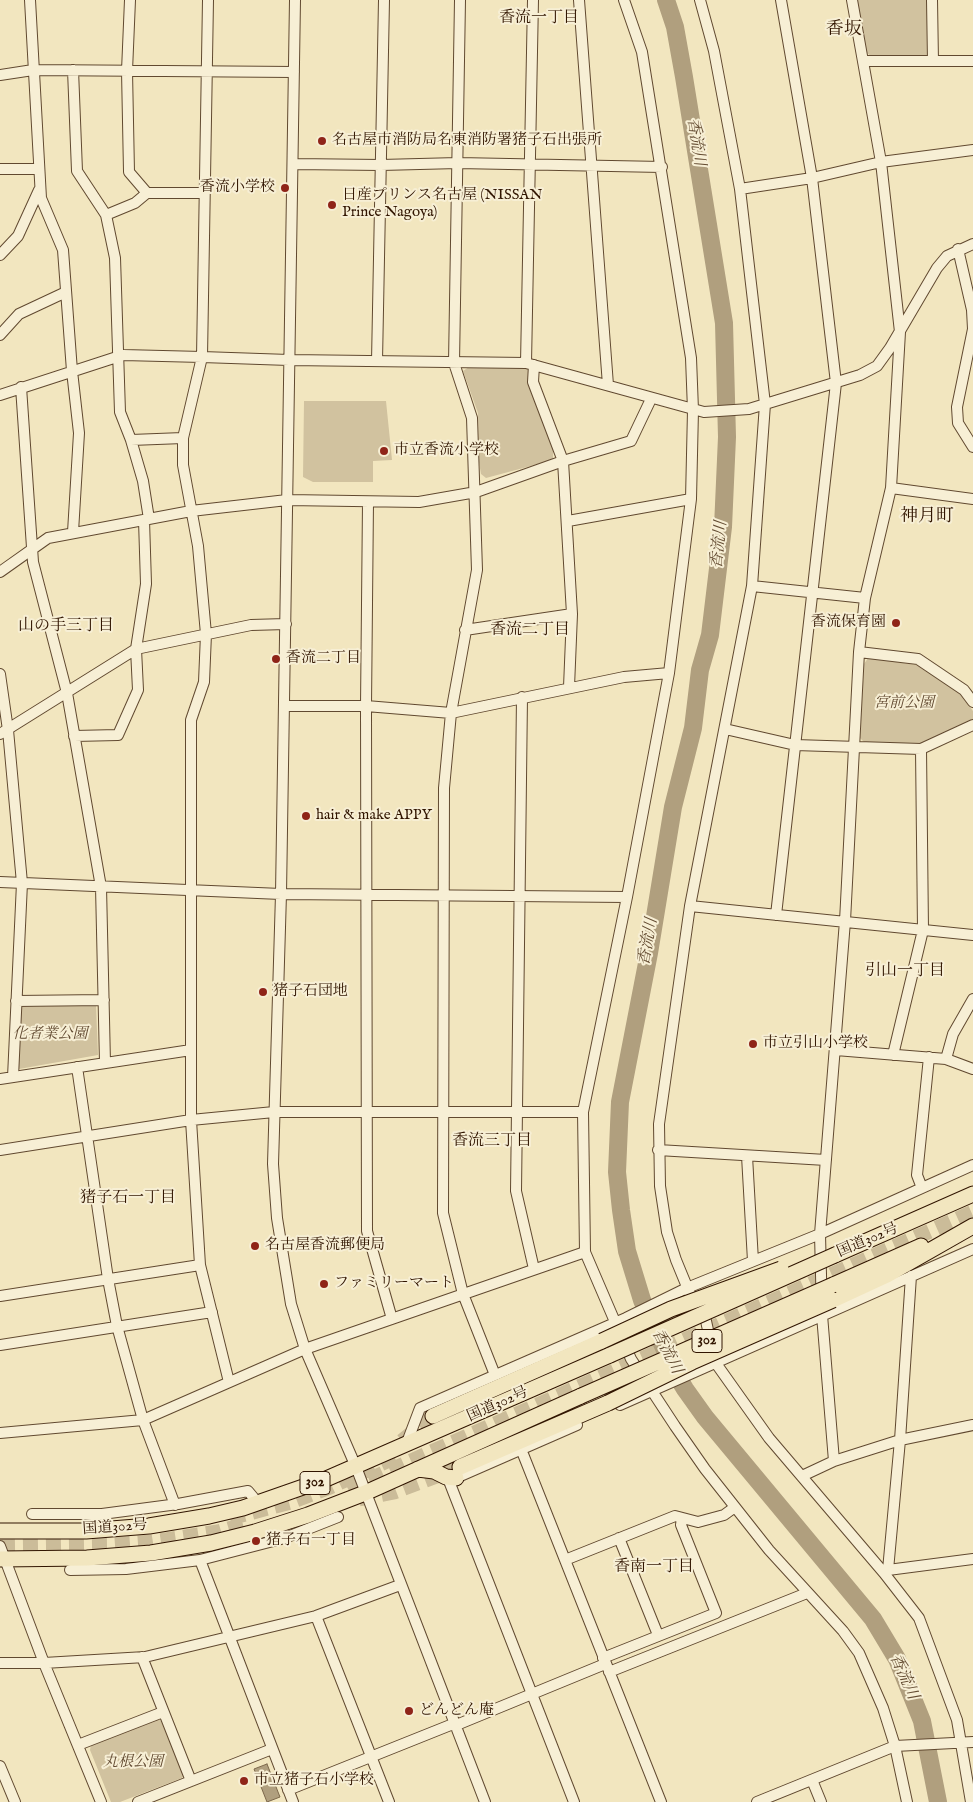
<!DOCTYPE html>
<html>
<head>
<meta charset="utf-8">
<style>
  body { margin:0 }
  canvas { display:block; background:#f2e6bf }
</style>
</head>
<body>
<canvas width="973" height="1802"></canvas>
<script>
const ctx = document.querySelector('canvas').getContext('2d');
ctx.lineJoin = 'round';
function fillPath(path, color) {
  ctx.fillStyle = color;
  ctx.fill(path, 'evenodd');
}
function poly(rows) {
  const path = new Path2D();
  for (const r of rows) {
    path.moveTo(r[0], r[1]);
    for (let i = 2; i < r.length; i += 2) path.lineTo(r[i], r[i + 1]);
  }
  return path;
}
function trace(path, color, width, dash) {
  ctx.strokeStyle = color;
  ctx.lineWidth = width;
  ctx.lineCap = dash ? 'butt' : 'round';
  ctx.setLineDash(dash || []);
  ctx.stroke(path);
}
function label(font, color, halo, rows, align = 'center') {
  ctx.font = font + ' "IM FELL English","Noto Serif JP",serif';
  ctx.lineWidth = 4;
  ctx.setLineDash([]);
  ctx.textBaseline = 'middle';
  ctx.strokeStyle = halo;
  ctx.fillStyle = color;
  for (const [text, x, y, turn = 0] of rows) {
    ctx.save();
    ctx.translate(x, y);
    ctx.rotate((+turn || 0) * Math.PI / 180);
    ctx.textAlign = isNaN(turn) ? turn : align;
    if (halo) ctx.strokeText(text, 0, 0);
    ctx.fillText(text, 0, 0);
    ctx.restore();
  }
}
const green = poly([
  [857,0,928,0,928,56,872,57,867,53],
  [528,366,529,383,553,450,553,460,486,478,481,474,479,462,478,413,463,371,469,367],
  [304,401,386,401,392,460,373,461,373,482,313,482,303,477],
  [868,658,917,665,959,692,973,711,973,720,919,745,865,743,860,738,864,664],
  [96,1005,98,1055,19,1069,15,1066,21,1007],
  [158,1719,161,1721,184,1775,182,1778,120,1802,111,1802,90,1750,91,1745]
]);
const water = poly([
  [267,1764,280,1797,267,1802,254,1769,267,1764]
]);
const river = poly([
  [666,0,675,27,684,77,724,323,727,437,723,527,710,635,700,670,693,728,673,807,649,953,620,1102,617,1172,621,1210,627,1251,642,1300,664,1354,685,1389,705,1417,873,1619,897,1659,922,1721,938,1802]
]);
const highwayTunnel = poly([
  [402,1441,433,1416],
  [348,1489,973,1212],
  [359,1499,394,1492,460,1467],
  [230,1518,291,1502,330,1487,400,1455],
  [0,1547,110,1545,152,1542,218,1532,249,1523]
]);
const minor = poly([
  [30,0,41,198,63,250,72,371,79,433,73,532],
  [130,0,127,71,129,172,147,193],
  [208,0,202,357,183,438,183,465,198,546,206,634,204,682,191,720,191,1120,200,1265,229,1382],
  [295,0,281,894,273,1164,277,1218,291,1304,305,1349,356,1467,485,1802],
  [460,0,454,363,472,418,477,570,451,713,444,788,443,1213,463,1294,495,1375],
  [579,0,608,385],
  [624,0,642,52,691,358,693,410,691,499,669,673,627,897,583,1112,585,1252,631,1359,675,1426,705,1469,769,1550,843,1631,859,1653,883,1708,895,1746,907,1802],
  [700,0,714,51,740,189,765,404,752,586,690,906,659,1124,660,1186,667,1232,676,1260,690,1294,706,1321,715,1362,769,1438,884,1573,919,1618,957,1720,971,1802],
  [932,0,933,61],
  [863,61,973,61],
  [73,70,77,171,106,215,115,258,120,412,131,440,143,481,149,519],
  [0,75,33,70,294,72],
  [293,164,381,165,458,163,662,167],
  [0,169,39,169],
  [740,189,812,178,881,162,973,150],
  [106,215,135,203,147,193,205,193],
  [958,249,972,310,973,329,957,407,958,423,973,447],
  [0,255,18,236,39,190],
  [0,335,19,314,66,292],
  [377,361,384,0],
  [526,363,533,0],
  [534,365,533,382,563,461,572,614,569,687],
  [21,387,33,562,67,693,101,887,105,1063],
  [0,395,123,355,202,357,289,360,526,363,704,412,749,409,860,375,877,366,890,348,937,268,947,256,973,244],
  [131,440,183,438],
  [891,488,973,499],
  [368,502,366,706,367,1231,392,1319],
  [568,521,691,499],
  [0,572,48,538,191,511,287,500,419,502,476,492,563,461,631,441,651,399],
  [752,586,865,598],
  [465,630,572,614],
  [859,652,918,659,964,690,973,702],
  [0,674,8,730,22,883,13,1077],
  [522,697,516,1191,534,1269],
  [284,706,366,706,451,713,624,677,669,673],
  [725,729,795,745,921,749,973,725],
  [0,734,136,649,251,625,286,624],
  [74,736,118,735,138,690,136,649,146,584,144,520],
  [0,882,281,894,627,897],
  [690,906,973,935],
  [776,915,836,383,812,178,781,0],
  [16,1001,104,1000],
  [836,1050,946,1059,973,1069],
  [893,1055,923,930,921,749],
  [946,1059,953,1034,973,999],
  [77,1067,108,1279,117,1326,143,1420,175,1505],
  [0,1079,191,1050],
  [0,1150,191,1120,274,1112,583,1112],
  [658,1150,826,1160],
  [747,1156,753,1261],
  [922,1188,917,1175,929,1057],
  [0,1296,200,1265],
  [0,1345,212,1312],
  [620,1405,973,1249],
  [0,1433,143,1420,305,1349,585,1252],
  [406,1445,420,1408,626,1318,687,1288,820,1234,973,1165],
  [521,1449,661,1802],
  [834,1461,822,1315,820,1234,845,921,859,652,865,598,891,488,900,332,881,162,852,0],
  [802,1476,834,1461,900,1440,973,1425],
  [32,1514,102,1514,178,1504,248,1491,258,1503],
  [619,1538,658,1635],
  [0,1546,44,1663,101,1802],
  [200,1560,293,1802],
  [565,1560,675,1516,698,1522,724,1515,735,1507],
  [70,1570,126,1569,200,1560,285,1538,338,1517],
  [888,1570,900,1440,911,1276],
  [884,1573,888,1570,973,1559],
  [316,1616,389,1802],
  [142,1657,191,1781],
  [603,1658,716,1613,681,1525,682,1518],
  [0,1663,44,1663,145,1657,316,1616,400,1585],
  [609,1672,807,1593],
  [454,1726,605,1664],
  [78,1745,163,1712],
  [0,1766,15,1802],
  [812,1780,821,1802],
  [288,1790,453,1724],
  [138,1802,272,1749],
  [574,1802,449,1481,577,1425],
  [757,1802,895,1746,973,1742]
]);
const highway = poly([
  [835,1255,973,1194],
  [833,1285,921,1246],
  [833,1300,887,1275,973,1226],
  [433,1416,602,1341],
  [460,1467,608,1403],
  [418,1469,434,1471,446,1477,456,1478],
  [0,1531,86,1531,149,1526,209,1516,243,1508,326,1479,610,1355],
  [0,1559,87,1558,151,1553,211,1543,255,1532,308,1515,365,1493,581,1396]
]);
const highwayBridge = poly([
  [602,1341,671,1309,781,1269],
  [610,1355,835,1255],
  [581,1396,833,1285],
  [608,1403,692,1362,833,1300]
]);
const markers = [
  [322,141,5,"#8f2418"],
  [285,188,5,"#8f2418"],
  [332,205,5,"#8f2418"],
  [384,451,5,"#8f2418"],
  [896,623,5,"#8f2418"],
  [276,659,5,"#8f2418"],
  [306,816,5,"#8f2418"],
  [263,992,5,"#8f2418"],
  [753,1044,5,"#8f2418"],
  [255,1246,5,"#8f2418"],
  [324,1284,5,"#8f2418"],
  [256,1541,5,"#8f2418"],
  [409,1711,5,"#8f2418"],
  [244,1781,5,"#8f2418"]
];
const shields = [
  [707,1341,30],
  [315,1483,30]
];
const shieldNames = [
  ["302",707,1341],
  ["302",315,1483]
];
const poiNames = [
  ["名古屋市消防局名東消防署猪子石出張所",332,141],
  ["香流小学校",275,188,"right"],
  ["日産プリンス名古屋 (NISSAN",342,196],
  ["Prince Nagoya)",342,213],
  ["市立香流小学校",394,451],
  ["香流保育園",886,623,"right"],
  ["香流二丁目",286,659],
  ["hair & make APPY",316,816],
  ["猪子石団地",273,992],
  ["市立引山小学校",763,1044],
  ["名古屋香流郵便局",265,1246],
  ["ファミリーマート",334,1284],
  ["猪子石一丁目",266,1541],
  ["どんどん庵",419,1711],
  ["市立猪子石小学校",254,1781]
];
const parkNames = [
  ["宮前公園",904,704],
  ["化者業公園",50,1035],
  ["丸根公園",133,1763]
];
const streetNames = [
  ["国道302号",868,1241,-23],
  ["国道302号",498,1405,-24],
  ["国道302号",115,1528,-4]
];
const neighbourhoodNames = [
  ["香流一丁目",539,19],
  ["山の手三丁目",66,627],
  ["香流二丁目",530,631],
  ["引山一丁目",905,972],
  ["香流三丁目",492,1142],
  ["猪子石一丁目",128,1199],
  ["香南一丁目",654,1568]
];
const waterNames = [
  ["香流川",695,142,81],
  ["香流川",720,545,-84],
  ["香流川",649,942,-80],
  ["香流川",666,1352,63],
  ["香流川",903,1677,66]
];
const quarterNames = [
  ["香坂",844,30],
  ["神月町",927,517]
];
fillPath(green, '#d1c29f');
fillPath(water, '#b09f7e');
trace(water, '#7d684c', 1);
trace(river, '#b09f7e', 18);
trace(highwayTunnel, '#cbbc99', 15, [15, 8]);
trace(minor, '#614930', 12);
trace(highway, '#311500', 17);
trace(minor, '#f7efd5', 10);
trace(highway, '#f2e6bf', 15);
trace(highwayBridge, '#311500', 17, []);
trace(highwayBridge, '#f2e6bf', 15);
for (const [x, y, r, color] of markers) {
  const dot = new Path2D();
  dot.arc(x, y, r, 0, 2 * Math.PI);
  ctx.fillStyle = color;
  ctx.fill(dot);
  trace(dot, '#f7efd5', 2);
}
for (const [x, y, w] of shields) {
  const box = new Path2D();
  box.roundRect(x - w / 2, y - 11.5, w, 23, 4);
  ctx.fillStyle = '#f7efd5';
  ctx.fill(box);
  trace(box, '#311500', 1);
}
label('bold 14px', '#311500', null, shieldNames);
label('15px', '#311500', '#f7efd5', poiNames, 'left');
label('italic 15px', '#614930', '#f7efd5', parkNames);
label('15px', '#311500', '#f7efd5', streetNames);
label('16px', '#311500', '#f7efd5', neighbourhoodNames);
label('italic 16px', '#644c32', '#f7efd5', waterNames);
label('18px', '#311500', '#f7efd5', quarterNames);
</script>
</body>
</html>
